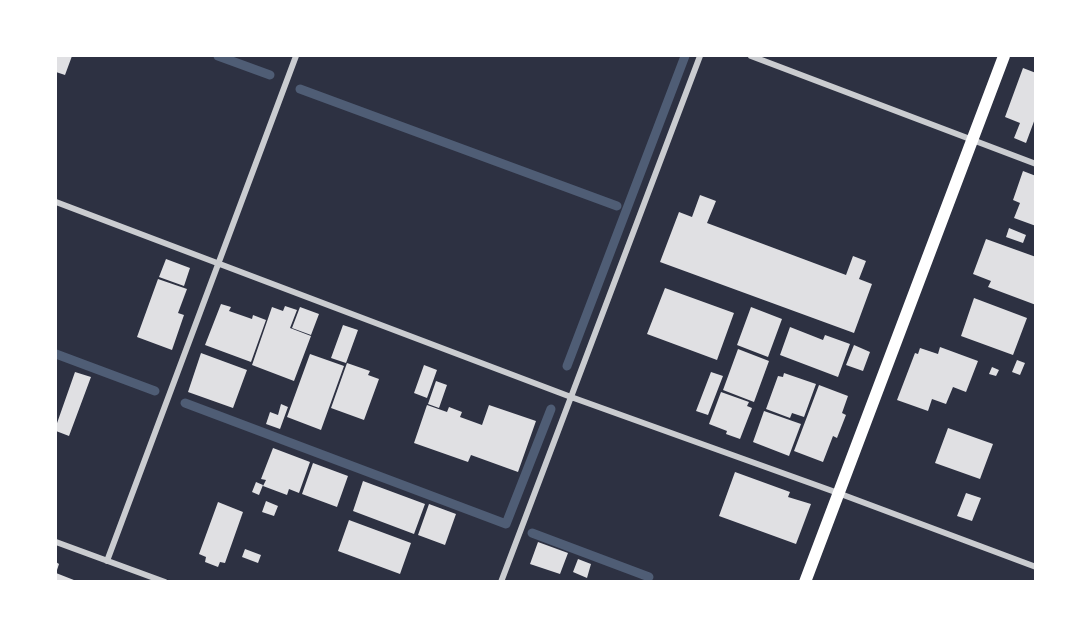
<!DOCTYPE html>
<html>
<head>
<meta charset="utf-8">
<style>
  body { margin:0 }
  #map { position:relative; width:1091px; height:637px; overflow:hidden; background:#2d3142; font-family:"Exo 2",sans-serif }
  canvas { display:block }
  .frame { position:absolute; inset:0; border:57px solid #fff; pointer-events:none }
</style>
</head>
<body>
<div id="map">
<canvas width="1091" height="637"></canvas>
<div class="frame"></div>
</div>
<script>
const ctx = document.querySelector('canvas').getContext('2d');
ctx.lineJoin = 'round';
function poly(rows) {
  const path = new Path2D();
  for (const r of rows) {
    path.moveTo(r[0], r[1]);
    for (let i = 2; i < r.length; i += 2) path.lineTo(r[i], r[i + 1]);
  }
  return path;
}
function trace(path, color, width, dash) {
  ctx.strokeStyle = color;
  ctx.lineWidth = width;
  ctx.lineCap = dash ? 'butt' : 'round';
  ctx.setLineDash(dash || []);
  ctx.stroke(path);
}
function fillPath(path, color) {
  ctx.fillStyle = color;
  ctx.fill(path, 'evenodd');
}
const stream = poly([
  [218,56,270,75],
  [300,89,617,206],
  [56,354,155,391],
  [567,366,685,56],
  [185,403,506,524,551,409],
  [532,533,649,577]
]);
const building = poly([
  [56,56,72,56,65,75,56,72],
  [1023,68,1036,73,1036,116,1026,143,1014,138,1020,123,1005,117],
  [1023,171,1036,176,1036,226,1014,218,1020,203,1013,200],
  [700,195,716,201,707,223,846,275,853,256,866,261,859,279,872,284,854,333,660,262,679,212,692,217],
  [1009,228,1026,235,1023,243,1006,237],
  [986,239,1036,257,1036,305,988,287,991,281,973,274],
  [166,259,190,268,184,286,159,277],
  [158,279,187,289,178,313,184,315,172,350,137,337],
  [665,288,734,313,717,360,647,334],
  [974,298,1027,318,1013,355,961,336],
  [221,304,231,307,229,311,252,319,253,315,266,320,251,362,205,345],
  [285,306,297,310,290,328,311,336,294,381,252,365,272,307,283,311],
  [300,307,319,314,311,335,292,328],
  [751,307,782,319,768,357,737,345],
  [343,325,358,330,346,363,331,358],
  [790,327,823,340,825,335,850,344,838,377,780,355],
  [854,345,870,352,863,371,846,365],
  [940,347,978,361,966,392,953,387,946,404,932,399,928,411,897,400,915,353,918,354,920,348,938,354],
  [738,349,769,361,754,402,723,390],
  [201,353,247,370,233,408,188,392],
  [310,354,344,366,321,430,287,417],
  [1017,360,1025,363,1020,375,1012,372],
  [347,363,370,371,368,375,379,379,364,420,331,408],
  [424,365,437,370,427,398,414,393],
  [992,367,999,370,996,376,989,374],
  [75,372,91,377,69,436,56,431,56,426],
  [711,372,723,376,708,415,696,411],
  [784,373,816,384,804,417,792,413,790,418,766,409,778,376,783,377],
  [436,381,447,385,439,408,428,404],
  [819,385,848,396,842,413,846,415,837,438,833,436,823,462,794,451],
  [721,392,749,402,747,406,752,408,740,439,726,434,727,431,709,424],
  [281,404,288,407,280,429,266,424,270,412,278,415],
  [427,405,447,412,449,407,462,412,460,417,482,425,489,405,536,421,518,472,471,455,468,462,414,443],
  [764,411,801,424,789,456,753,442],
  [948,428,993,444,980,479,935,463],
  [273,448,310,462,299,493,289,489,287,495,263,486,266,480,261,479],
  [313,463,348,476,337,507,302,494],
  [735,472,790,492,788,497,811,504,796,544,719,516],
  [363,481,425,504,414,534,353,511],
  [256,482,263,485,259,495,252,492],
  [966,493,981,498,972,521,957,516],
  [266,501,278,506,274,516,262,512],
  [218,502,243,512,225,563,220,562,218,567,205,562,206,557,199,554],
  [429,504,456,514,445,545,418,535],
  [349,520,411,543,400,574,338,551],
  [538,542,568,553,560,574,530,564],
  [245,549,261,555,258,563,242,557],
  [578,559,591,564,587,578,573,572],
  [56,562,59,564,56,573,79,582,56,582]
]);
const minor = poly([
  [751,56,1036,164],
  [56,202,571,397,838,493,1036,567],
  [56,542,165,582],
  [107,561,296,56],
  [501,582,700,56]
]);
const secondary = poly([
  [805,582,1004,56]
]);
trace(stream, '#4f5d75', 9);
fillPath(building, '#e0e0e3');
trace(minor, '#caccd0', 6);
trace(secondary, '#fff', 12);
</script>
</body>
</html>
